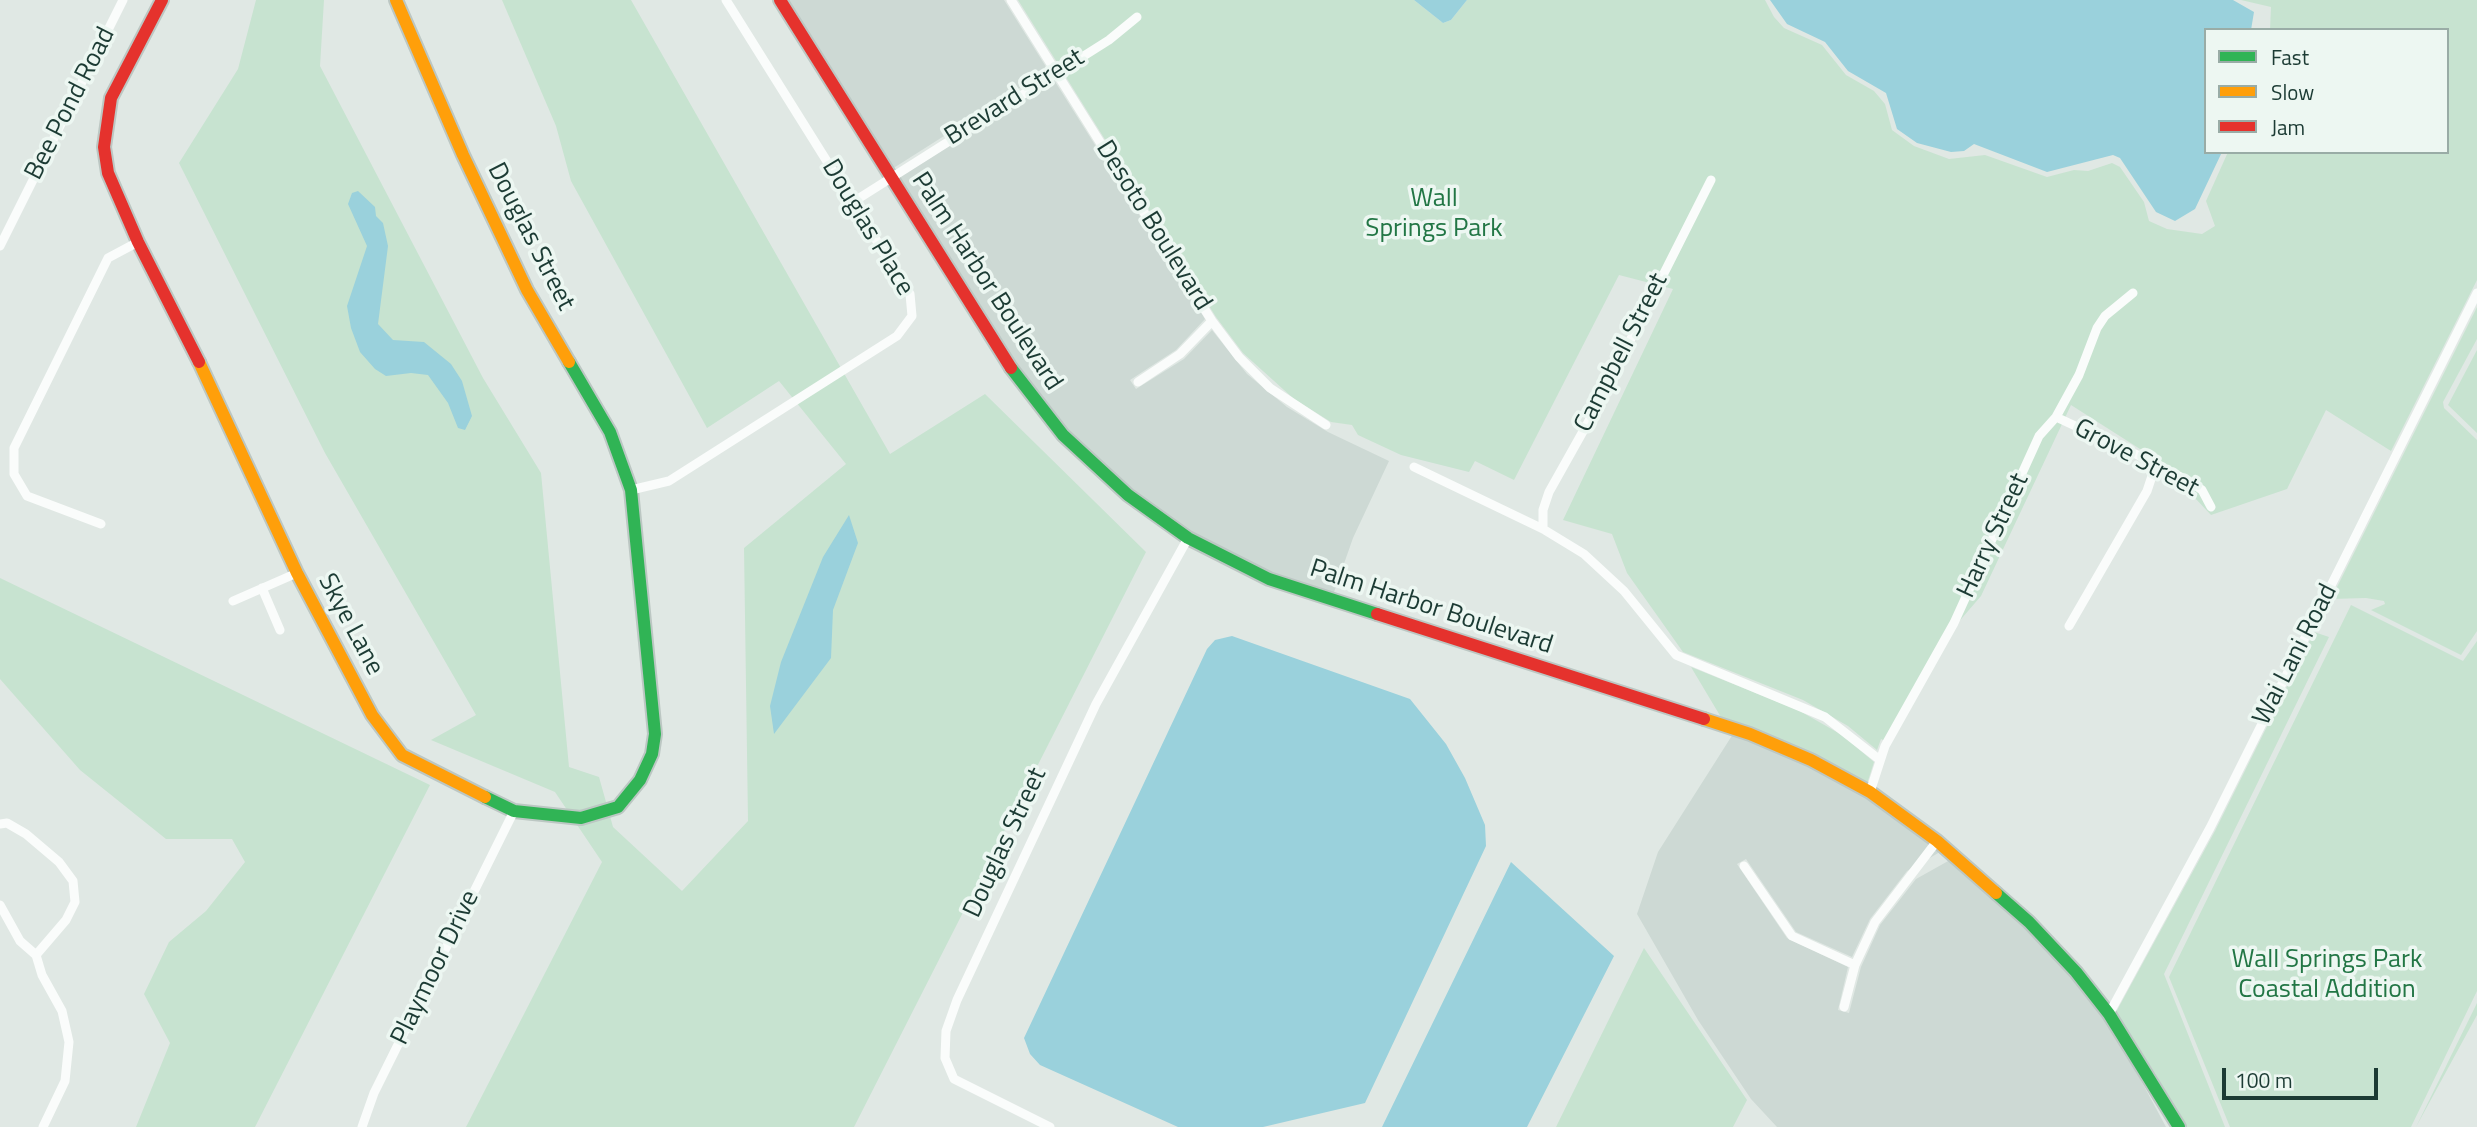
<!DOCTYPE html>
<html>
<head>
<meta charset="utf-8">
<style>
  body { margin:0 }
  #map { position:relative; width:2477px; height:1127px; overflow:hidden; background:#e0e8e4; font-family:"Titillium Web",sans-serif }
  canvas { display:block }
  .legend { position:absolute; left:2204px; top:28px; width:245px; height:126px; box-sizing:border-box; background:#edf7f2; border:2px solid #99aca6; margin:0; padding:9px 12px; list-style:none; font-size:21px; color:#1c3b34 }
  .legend li { display:flex; align-items:center; gap:14px; height:35px }
  .legend b { width:35px; border:2px solid #99aca6 }
  .scale { position:absolute; left:2222px; top:1068px; width:156px; height:32px; box-sizing:border-box; border:4px solid #1c3b34; border-top:0; padding-left:9px; font-size:21px; line-height:24px; white-space:nowrap; color:#1c3b34; -webkit-text-stroke:5px #edf7f2; paint-order:stroke }
</style>
</head>
<body>
<div id="map">
<canvas width="2477" height="1127"></canvas>
<ul class="legend">
<li><b style="height:9px;background:#30b455"></b>Fast</li>
<li><b style="height:9px;background:#ff9f0a"></b>Slow</li>
<li><b style="height:9px;background:#e5322d"></b>Jam</li>
</ul>
<div class="scale">100 m</div>
</div>
<script>
const ctx = document.querySelector('canvas').getContext('2d');
ctx.lineJoin = 'round';
function fillPath(path, color) {
  ctx.fillStyle = color;
  ctx.fill(path, 'evenodd');
}
function poly(rows) {
  const path = new Path2D();
  for (const r of rows) {
    path.moveTo(r[0], r[1]);
    for (let i = 2; i < r.length; i += 2) path.lineTo(r[i], r[i + 1]);
  }
  return path;
}
function trace(path, color, width, dash) {
  ctx.strokeStyle = color;
  ctx.lineWidth = width;
  ctx.lineCap = dash ? 'butt' : 'round';
  ctx.setLineDash(dash || []);
  ctx.stroke(path);
}
function label(font, color, halo, rows, align = 'center') {
  ctx.font = font + ' "Titillium Web",sans-serif';
  ctx.lineWidth = 7;
  ctx.setLineDash([]);
  ctx.textBaseline = 'middle';
  ctx.strokeStyle = halo;
  ctx.fillStyle = color;
  for (const [text, x, y, turn = 0] of rows) {
    ctx.save();
    ctx.translate(x, y);
    ctx.rotate((+turn || 0) * Math.PI / 180);
    ctx.textAlign = isNaN(turn) ? turn : align;
    if (halo) ctx.strokeText(text, 0, 0);
    ctx.fillText(text, 0, 0);
    ctx.restore();
  }
}
const built = poly([
  [786,0,1004,0,1048,70,892,169],
  [1054,80,1205,319,1176,350,1130,380,1136,389,1184,359,1212,330,1247,374,1287,407,1328,432,1389,461,1353,538,1333,595,1271,574,1191,534,1131,491,1067,431,1023,376,898,178],
  [1733,734,1780,751,1867,796,1940,852,1907,871,1870,919,1852,957,1796,932,1746,859,1737,864,1787,938,1848,967,1838,1010,1849,1013,1861,967,1880,925,1916,879,1950,860,2025,925,2072,975,2116,1034,2166,1127,1777,1127,1751,1099,1698,1020,1637,914,1658,852]
]);
const green = poly([
  [256,0,324,0,320,66,483,378,541,473,569,767,599,777,613,827,682,891,748,821,744,548,846,464,779,381,707,428,571,181,556,126,502,0,631,0,890,454,985,394,1146,552,854,1127,466,1127,602,862,555,792,431,740,476,715,325,453,179,163,238,69],
  [1018,0,1414,0,1443,23,1451,20,1467,0,1765,0,1774,17,1784,28,1822,45,1846,75,1874,91,1885,104,1892,130,1914,146,1949,159,1985,155,2047,177,2074,170,2088,171,2112,163,2120,167,2144,202,2149,221,2167,229,2202,234,2215,226,2206,201,2228,152,2447,152,2447,30,2270,30,2271,7,2241,0,2477,0,2477,280,2391,451,2326,410,2287,489,2211,515,2162,463,2071,405,1981,596,1956,625,1887,742,1881,739,1877,750,1848,726,1803,700,1683,652,1627,573,1612,534,1563,520,1673,289,1619,275,1514,480,1475,461,1469,472,1401,455,1358,435,1352,425,1331,422,1294,399,1243,353,1216,317,1064,74,1084,62,1078,52,1058,64],
  [2477,307,2477,339,2443,402,2444,408,2477,440,2477,631,2461,655,2371,610,2385,604,2384,601,2366,598,2331,599],
  [2477,350,2477,433,2448,405],
  [0,578,430,785,255,1127,136,1127,170,1043,144,994,169,942,206,911,245,862,232,839,166,839,80,770,0,679],
  [2351,605,2463,661,2477,641,2477,991,2411,1127,2230,1127,2169,977],
  [2314,632,2329,637,2164,974,2225,1127,2185,1127,2155,1073,2115,1014,2215,831],
  [1691,667,1798,710,1842,735,1874,762,1867,784,1785,741,1722,719],
  [1644,948,1747,1100,1733,1127,1556,1127],
  [2477,1003,2477,1015,2416,1127]
]);
const water = poly([
  [1414,0,1467,0,1451,20,1443,23],
  [1770,0,2233,0,2254,12,2251,30,2206,30,2206,152,2222,152,2195,209,2175,221,2156,212,2120,158,2113,155,2047,172,1974,144,1964,151,1951,152,1917,143,1897,129,1886,93,1848,71,1825,42,1787,24],
  [358,191,375,207,376,216,383,223,388,246,378,324,393,340,424,342,451,364,462,381,472,416,465,430,458,428,448,403,428,375,411,373,386,376,375,369,360,352,351,328,347,306,367,246,348,204,352,193],
  [849,515,858,543,833,610,831,658,774,734,770,706,781,662,823,557],
  [1232,636,1410,699,1446,744,1465,778,1485,825,1486,846,1365,1103,1263,1127,1178,1127,1040,1065,1030,1054,1024,1038,1207,649,1215,640],
  [1511,862,1614,956,1527,1127,1382,1127]
]);
const street = poly([
  [1011,0,1212,321,1239,357,1270,388,1326,425],
  [853,202,1109,40,1137,17],
  [0,246,123,0],
  [1138,382,1180,354,1212,321],
  [2056,417,2144,458,2154,471,2175,474,2192,483,2202,490,2211,507],
  [1414,467,1543,529,1584,554,1624,591,1676,655,1825,717,1880,760],
  [631,490,669,481,897,336,912,316,910,294,726,0],
  [101,524,27,496,14,474,14,448,108,258,138,242],
  [1543,529,1543,510,1549,492,1595,410,1711,180],
  [262,588,280,630],
  [233,601,297,573],
  [2069,626,2147,491,2152,476,2150,468],
  [1870,792,1885,746,1954,623,2039,436,2056,417,2079,375,2097,328,2105,316,2133,293],
  [0,824,7,823,26,834,59,862,73,881,75,902,66,920,36,955],
  [1744,866,1792,936,1855,965],
  [0,905,20,941,36,955,42,975,62,1011,69,1042,65,1081,43,1127],
  [1844,1007,1855,965,1875,922,1937,841],
  [2109,1014,2210,828,2477,293],
  [362,1127,374,1093,514,811],
  [1050,1127,954,1079,945,1058,946,1031,957,1000,1096,704,1188,538]
]);
const fast = poly([
  [1011,368,1063,435,1128,495,1188,538,1269,579,1377,614],
  [485,797,514,811,581,818,618,807,640,780,652,754,655,734,631,490,610,432,569,362],
  [1996,893,2029,922,2076,972,2109,1014,2179,1127]
]);
const slow = poly([
  [396,0,463,155,527,290,569,362],
  [199,362,297,573,372,715,402,755,485,797],
  [1704,719,1750,734,1811,760,1870,792,1937,841,1996,893]
]);
const jam = poly([
  [162,0,111,98,104,147,108,173,138,242,199,362],
  [780,0,1011,368],
  [1377,614,1704,719]
]);
const streetNames = [
  ["Brevard Street",1015,98,-32],
  ["Bee Pond Road",71,104,-63],
  ["Desoto Boulevard",1153,226,58],
  ["Douglas Place",867,228,59],
  ["Douglas Street",530,237,63],
  ["Palm Harbor Boulevard",986,282,57],
  ["Campbell Street",1622,353,-63],
  ["Grove Street",2136,459,28],
  ["Harry Street",1994,536,-65],
  ["Palm Harbor Boulevard",1431,608,18],
  ["Skye Lane",350,625,62],
  ["Wai Lani Road",2296,655,-63],
  ["Douglas Street",1006,843,-65],
  ["Playmoor Drive",436,968,-64]
];
const parkNames = [
  ["Wall",1434,200],
  ["Springs Park",1434,230],
  ["Wall Springs Park",2327,961],
  ["Coastal Addition",2327,991]
];
fillPath(built, '#cdd9d4');
fillPath(green, '#c7e3d0');
fillPath(water, '#9ad1dc');
trace(fast, '#bcc7c3', 16);
trace(slow, '#bcc7c3', 16);
trace(jam, '#bcc7c3', 16);
trace(street, '#fafcfb', 9);
trace(fast, '#30b455', 12);
trace(slow, '#ff9f0a', 12);
trace(jam, '#e5322d', 12);
label('26px', '#1c3b34', '#edf7f2', streetNames);
label('26px', '#227645', '#edf7f2', parkNames);
</script>
</body>
</html>
